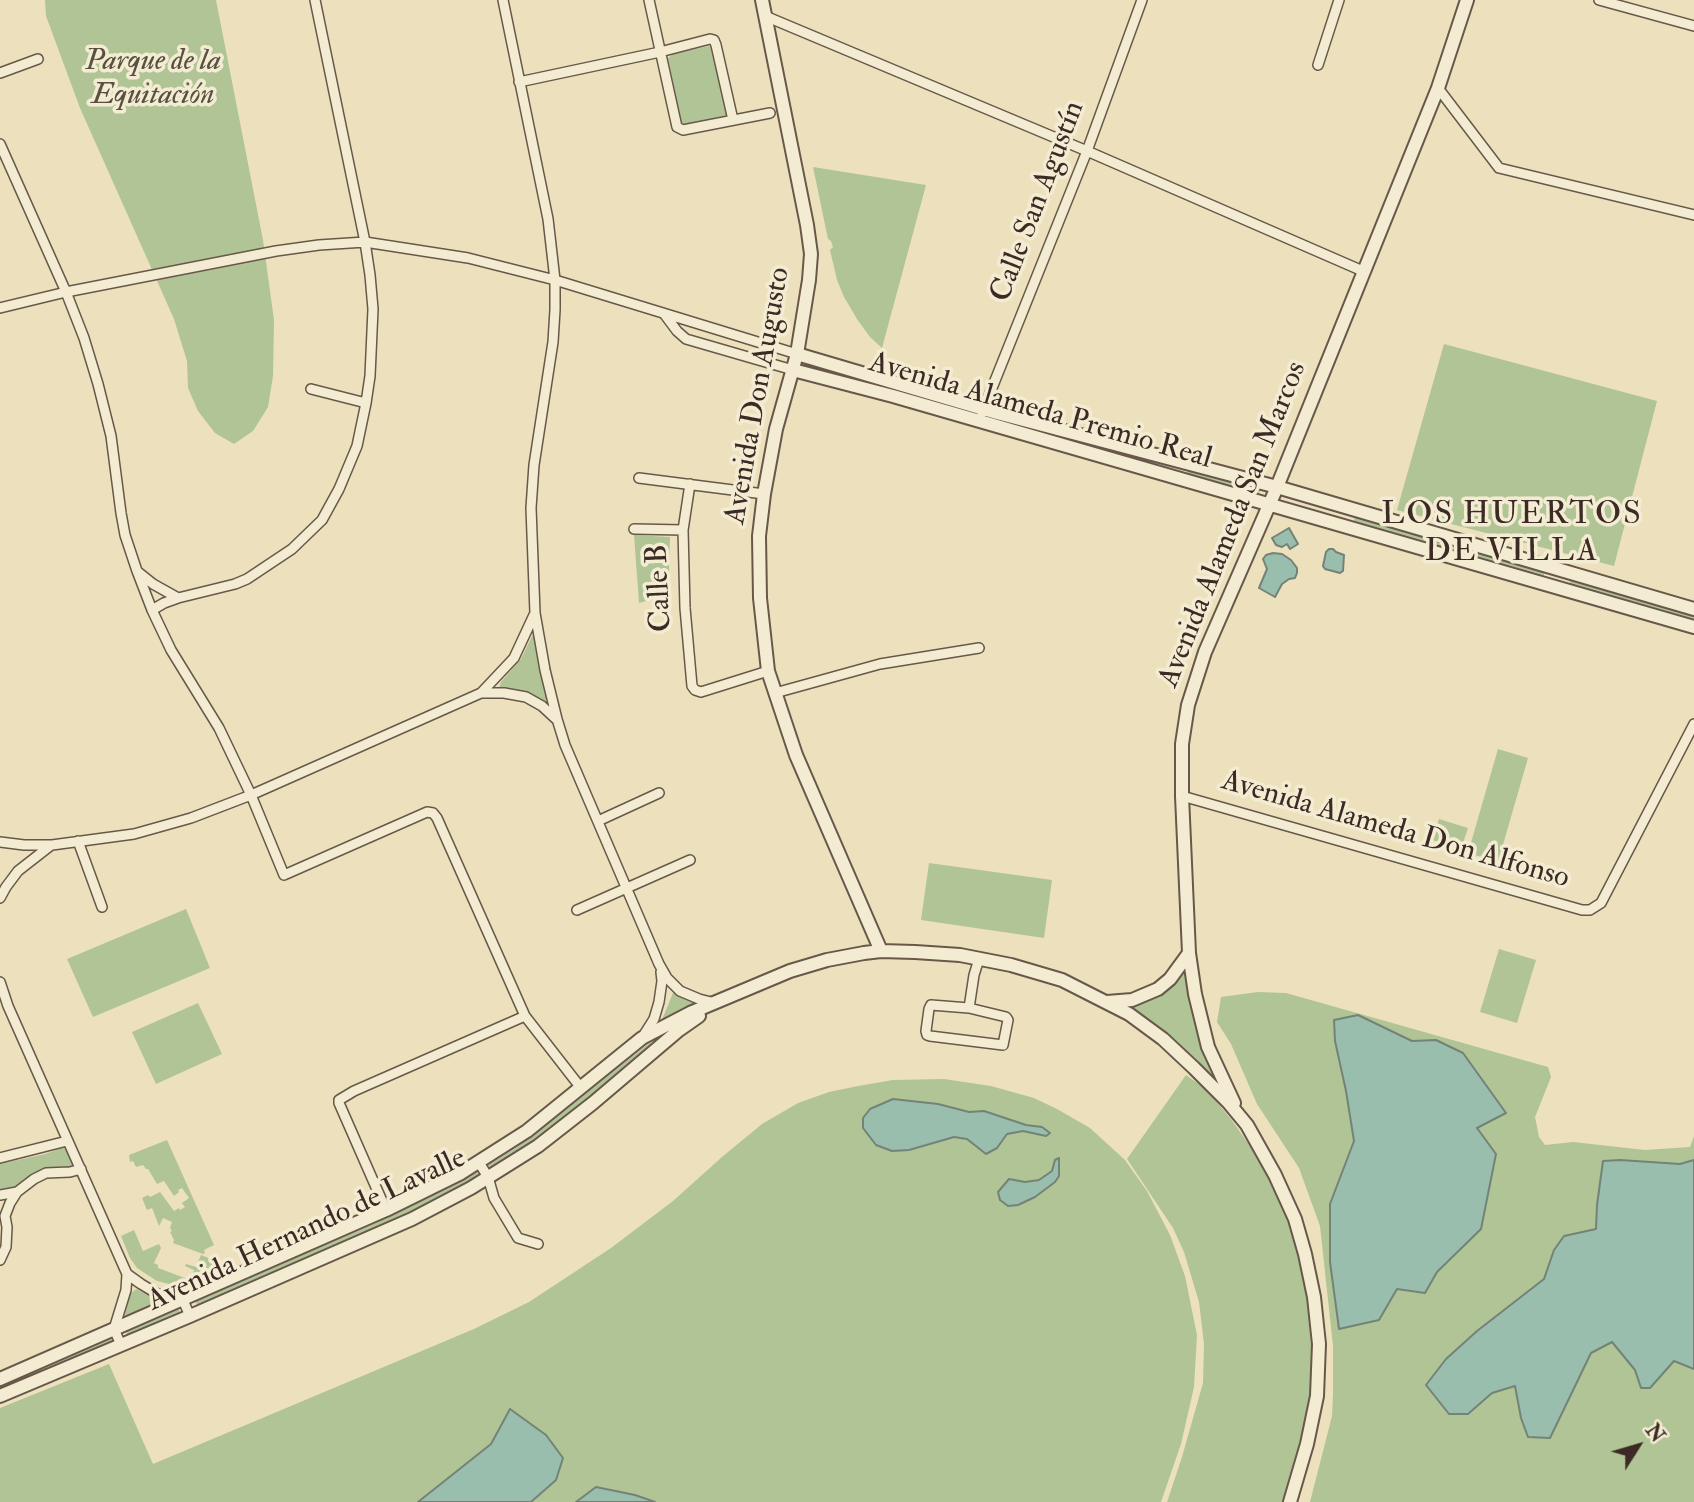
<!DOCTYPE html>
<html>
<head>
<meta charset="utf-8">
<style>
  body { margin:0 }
  #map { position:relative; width:1694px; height:1502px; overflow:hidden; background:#ece1bc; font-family:"IM FELL Double Pica",serif }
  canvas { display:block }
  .north { position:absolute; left:1603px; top:1411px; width:70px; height:70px; -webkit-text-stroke:5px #f3ecd3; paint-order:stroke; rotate:53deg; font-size:19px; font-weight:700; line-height:28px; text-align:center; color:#3c2b24 }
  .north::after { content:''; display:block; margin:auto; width:24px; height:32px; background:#3c2b24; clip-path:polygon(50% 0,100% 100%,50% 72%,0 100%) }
</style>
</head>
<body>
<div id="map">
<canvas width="1694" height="1502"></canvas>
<div class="north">N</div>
</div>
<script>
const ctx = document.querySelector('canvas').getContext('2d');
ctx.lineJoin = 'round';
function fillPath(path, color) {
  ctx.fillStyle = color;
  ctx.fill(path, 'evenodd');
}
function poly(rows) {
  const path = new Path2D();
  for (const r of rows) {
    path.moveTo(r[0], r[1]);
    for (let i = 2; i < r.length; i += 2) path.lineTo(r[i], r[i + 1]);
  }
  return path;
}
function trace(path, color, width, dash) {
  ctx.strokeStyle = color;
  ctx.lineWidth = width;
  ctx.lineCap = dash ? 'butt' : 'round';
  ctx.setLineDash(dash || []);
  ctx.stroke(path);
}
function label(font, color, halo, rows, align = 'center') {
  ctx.font = font + ' "IM FELL Double Pica",serif';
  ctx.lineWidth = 7;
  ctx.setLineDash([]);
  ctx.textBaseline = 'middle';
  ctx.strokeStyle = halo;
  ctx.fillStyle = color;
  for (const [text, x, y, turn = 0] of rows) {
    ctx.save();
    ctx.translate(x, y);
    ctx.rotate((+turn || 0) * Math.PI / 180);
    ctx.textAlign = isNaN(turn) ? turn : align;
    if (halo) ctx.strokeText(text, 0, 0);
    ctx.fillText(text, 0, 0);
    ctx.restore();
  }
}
const green = poly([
  [45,0,216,0,263,240,274,320,273,376,268,407,253,431,234,444,215,433,198,411,188,388,187,361,174,319,80,108,46,16],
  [709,46,713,48,727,114,724,118,686,126,681,122,668,58,673,54],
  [813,167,926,185,882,348,870,337,857,319,844,297,837,280,830,250,833,247,831,241,828,239],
  [1444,344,1657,401,1614,566,1397,510],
  [1002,419,1114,451,1112,457,1000,425],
  [1188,471,1260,490,1258,496,1186,477],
  [1355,517,1545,570,1543,578,1353,524],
  [634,535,670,537,669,567,670,594,639,603],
  [1571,579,1694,614,1694,622,1568,587],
  [534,632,535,632,550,705,534,696,516,690,499,688,501,682,521,659],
  [1498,749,1528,758,1498,862,1468,853],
  [1439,819,1468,828,1461,849,1432,840],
  [929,863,1052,880,1044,938,921,920],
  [186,909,210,968,93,1017,67,959],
  [1499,949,1536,960,1517,1023,1480,1012],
  [1185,970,1221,1085,1170,1037,1143,1016,1130,1011,1128,1008,1129,1006,1145,1003,1163,991,1177,981],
  [1258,992,1286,993,1548,1067,1551,1077,1535,1117,1539,1137,1545,1145,1573,1142,1645,1150,1690,1147,1694,1136,1694,1502,1310,1502,1332,1416,1333,1395,1333,1346,1320,1226,1299,1168,1257,1104,1231,1044,1217,1022,1221,997],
  [673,993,675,993,701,1006,661,1022],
  [198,1003,222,1054,156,1084,132,1032],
  [668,1035,529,1147,419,1212,198,1308,195,1300,370,1226,469,1177,516,1148,648,1044],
  [1186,1075,1206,1089,1231,1119,1261,1162,1290,1225,1306,1288,1316,1340,1310,1399,1304,1434,1282,1502,1167,1502,1182,1457,1203,1383,1204,1344,1199,1302,1184,1252,1173,1228,1127,1159],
  [944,1079,991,1086,1034,1098,1057,1109,1090,1128,1125,1160,1147,1191,1170,1235,1185,1276,1197,1335,1194,1387,1181,1444,1161,1502,0,1502,0,1408,109,1364,153,1464,474,1329,529,1302,611,1248,673,1201,722,1157,762,1124,798,1103,829,1092,858,1086,893,1080],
  [167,1140,214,1245,204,1250,205,1253,203,1254,173,1243,174,1240,170,1232,172,1231,170,1228,172,1222,163,1218,159,1226,152,1208,147,1210,142,1198,148,1195,150,1197,160,1192,174,1211,179,1208,180,1210,185,1207,182,1203,189,1198,182,1188,178,1190,179,1192,174,1196,164,1181,157,1184,148,1169,146,1169,143,1165,136,1167,133,1161,130,1162,129,1155],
  [62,1148,66,1149,72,1161,72,1165,68,1168,57,1167,38,1171,12,1190,0,1193,0,1164,45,1154],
  [134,1230,143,1251,159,1244,161,1248,154,1263,158,1265,158,1268,190,1280,194,1270,185,1266,186,1264,196,1267,201,1255,223,1264,226,1270,188,1285,177,1286,157,1281,137,1268,130,1258,121,1236],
  [136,1289,158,1300,159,1305,127,1318,125,1314,130,1294],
  [178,1308,181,1314,128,1337,126,1331],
  [111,1337,114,1344,0,1393,0,1384]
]);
const water = poly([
  [1289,528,1298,544,1290,549,1287,544,1282,547,1276,545,1272,538,1289,528],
  [1329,549,1333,549,1336,552,1344,555,1343,571,1340,573,1325,569,1323,566,1326,552,1329,549],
  [1273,553,1282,554,1291,560,1297,568,1297,573,1295,578,1289,579,1282,584,1275,597,1259,588,1267,569,1263,559,1266,555,1273,553],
  [1358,1015,1412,1041,1436,1040,1463,1053,1506,1113,1477,1128,1496,1154,1481,1229,1437,1272,1425,1293,1397,1289,1379,1320,1339,1329,1330,1262,1330,1204,1354,1141,1346,1091,1335,1041,1334,1020,1358,1015],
  [893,1099,938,1104,969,1112,984,1111,1026,1125,1042,1127,1050,1133,1046,1136,1023,1131,1007,1134,997,1148,986,1154,967,1139,954,1137,909,1150,892,1151,876,1145,863,1128,863,1118,870,1109,893,1099],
  [1059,1158,1059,1176,1055,1182,1035,1197,1018,1205,1008,1206,1000,1200,998,1192,1009,1179,1025,1182,1039,1180,1052,1171,1055,1160,1059,1158],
  [1620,1160,1680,1164,1694,1160,1694,1369,1674,1361,1650,1388,1641,1388,1635,1370,1612,1342,1591,1353,1550,1438,1528,1437,1521,1418,1515,1386,1492,1393,1468,1414,1449,1414,1426,1385,1446,1359,1477,1331,1544,1279,1554,1250,1564,1236,1596,1229,1597,1205,1603,1161,1620,1160],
  [510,1409,546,1435,563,1458,556,1480,531,1502,418,1502,491,1444,510,1409],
  [596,1487,635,1495,655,1502,576,1502,596,1487]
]);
const minor = poly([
  [503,0,548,219,555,280,555,310,553,342,534,465,531,508,535,613,545,670,557,719,565,745,659,964,667,978,680,991,699,999,715,1003],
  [649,0,677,127,683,130,770,113],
  [1599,0,1694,26],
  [765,16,1087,151,1365,272],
  [1318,65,1339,0],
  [0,73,38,59],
  [519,82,660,52,710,39,714,40,716,45,733,120],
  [1438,88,1499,168,1694,215],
  [0,144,66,292,84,338,98,384,111,436,121,513,125,535,137,571,152,610,171,650,219,728,251,795,284,875,427,812,433,813,437,818,525,1016,581,1088],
  [0,308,66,292,276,251,319,245,365,242,468,258,555,280,797,354],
  [665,315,677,331,686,339,793,370],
  [311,389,366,403],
  [982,413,1087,151,1142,0],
  [639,478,764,494],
  [690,484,683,530,685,608,692,686,695,690,701,692,768,671],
  [634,529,683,530],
  [138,572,153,584,178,598],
  [152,610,164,603,178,598,235,584,247,579,292,549,322,520,339,489,357,446,366,403,370,376,373,309,370,275,365,242,315,0],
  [481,693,504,693,526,697,542,706,556,719],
  [775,693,880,664,979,648],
  [1182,796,1582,910,1590,910,1601,903,1694,724],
  [598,821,659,793],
  [78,841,102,907],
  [0,842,24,845,52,845,134,834,191,818,251,795,481,693,514,658,534,615],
  [0,898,6,887,18,871,50,846],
  [577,910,690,860],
  [0,982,8,1006,127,1274,141,1284,156,1293,164,1296,182,1298,190,1316],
  [969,1008,931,1005,929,1009,926,1031,927,1035,930,1036,1003,1045,1008,1020,1006,1017,969,1008,974,975,979,959],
  [642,1038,654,1019,659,1002,662,981,661,972],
  [0,1158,67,1141],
  [478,1161,488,1177,494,1198,518,1238,538,1244],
  [0,1195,17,1192],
  [386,1210,339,1103,339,1100,354,1091,525,1016],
  [0,1260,6,1247,7,1227,5,1216,10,1203,17,1192,34,1179,46,1173,70,1172,81,1169],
  [121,1345,114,1329,126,1290,127,1274]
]);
const tertiary = poly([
  [762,0,807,225,811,254,809,280,797,354,776,429,764,494,759,536,760,598,768,671,796,755,881,951],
  [797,354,997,413,1277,487,1694,609],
  [793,370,893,396,1694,627],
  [1107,1002,1132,1000,1158,989,1170,979,1189,953],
  [1234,1103,1208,1047,1195,994,1189,953,1182,796,1182,744,1188,705,1205,652,1277,487,1438,88,1467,0],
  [0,1379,386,1210,461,1173,527,1131,642,1038,690,1013,790,971,827,960,864,953,881,951,915,952,960,955,1011,965,1062,980,1129,1014,1163,1039,1194,1068,1228,1102,1247,1125,1275,1175,1295,1219,1305,1254,1314,1297,1319,1344,1317,1396,1307,1444,1290,1502],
  [0,1396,190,1316,412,1219,471,1188,538,1146,593,1103,679,1030,699,1016]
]);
const parkNames = [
  ["Parque de la",153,63],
  ["Equitación",153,97]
];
const streetNames = [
  ["Calle San Agustín",1039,202,-69],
  ["Avenida Don Augusto",759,396,-80],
  ["Avenida Alameda Premio Real",1040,412,16],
  ["Avenida Alameda San Marcos",1234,525,-68],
  ["Calle B",661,588,-93],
  ["Avenida Alameda Don Alfonso",1395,831,16],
  ["Avenida Hernando de Lavalle",307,1231,-25]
];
const neighbourhoodNames = [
  ["LOS HUERTOS",1512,516],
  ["DE VILLA",1512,553]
];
fillPath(green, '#b1c496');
fillPath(water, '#99beae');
trace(water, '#748377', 2);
trace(minor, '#68584a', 12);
trace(tertiary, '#68584a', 16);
trace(minor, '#f3ecd3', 9);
trace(tertiary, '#f3ecd3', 12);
label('italic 30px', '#595140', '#f3ecd3', parkNames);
label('30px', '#3c2b24', '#f3ecd3', streetNames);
ctx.letterSpacing = '2px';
label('32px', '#3c2b24', '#f3ecd3', neighbourhoodNames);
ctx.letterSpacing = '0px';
</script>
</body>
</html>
